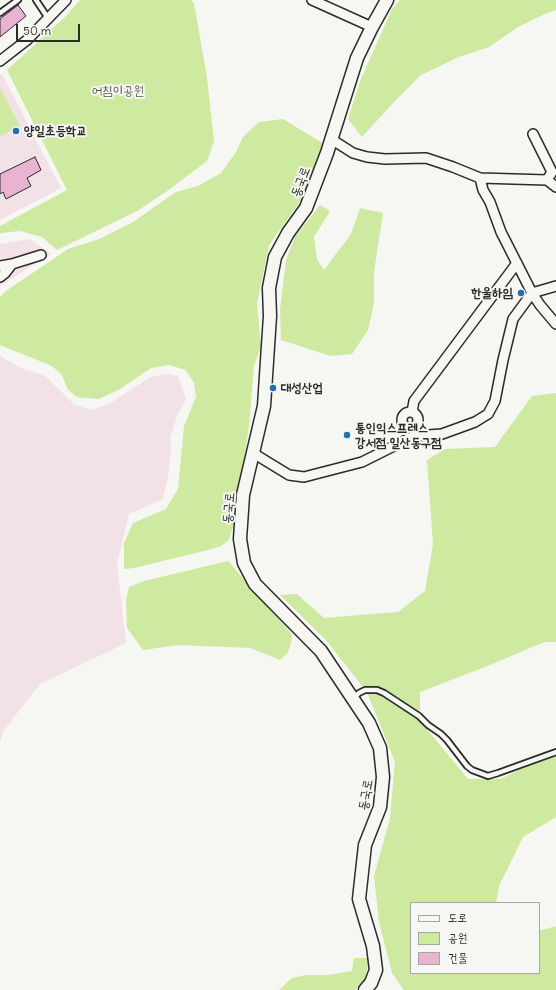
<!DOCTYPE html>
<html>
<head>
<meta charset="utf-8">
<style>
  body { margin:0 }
  #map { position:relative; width:556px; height:990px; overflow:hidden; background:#f6f6f2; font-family:Delius,"Poor Story",sans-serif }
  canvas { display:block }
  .legend { position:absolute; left:410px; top:902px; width:130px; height:72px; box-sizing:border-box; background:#f6f6f2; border:1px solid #a5a5a2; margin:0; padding:5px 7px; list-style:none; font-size:12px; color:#2b2b2b }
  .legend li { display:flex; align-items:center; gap:8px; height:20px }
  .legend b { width:20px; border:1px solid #a5a5a2 }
  .scale { position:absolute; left:16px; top:24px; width:64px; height:18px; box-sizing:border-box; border:2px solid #2b2b2b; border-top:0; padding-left:5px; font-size:12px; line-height:14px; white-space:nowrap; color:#2b2b2b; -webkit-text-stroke:3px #f6f6f2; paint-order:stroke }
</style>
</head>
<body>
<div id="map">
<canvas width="556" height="990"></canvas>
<ul class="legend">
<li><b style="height:5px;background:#f6f6f2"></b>도로</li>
<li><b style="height:11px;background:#cee9a0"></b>공원</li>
<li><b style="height:11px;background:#e9b4cf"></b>건물</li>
</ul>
<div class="scale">50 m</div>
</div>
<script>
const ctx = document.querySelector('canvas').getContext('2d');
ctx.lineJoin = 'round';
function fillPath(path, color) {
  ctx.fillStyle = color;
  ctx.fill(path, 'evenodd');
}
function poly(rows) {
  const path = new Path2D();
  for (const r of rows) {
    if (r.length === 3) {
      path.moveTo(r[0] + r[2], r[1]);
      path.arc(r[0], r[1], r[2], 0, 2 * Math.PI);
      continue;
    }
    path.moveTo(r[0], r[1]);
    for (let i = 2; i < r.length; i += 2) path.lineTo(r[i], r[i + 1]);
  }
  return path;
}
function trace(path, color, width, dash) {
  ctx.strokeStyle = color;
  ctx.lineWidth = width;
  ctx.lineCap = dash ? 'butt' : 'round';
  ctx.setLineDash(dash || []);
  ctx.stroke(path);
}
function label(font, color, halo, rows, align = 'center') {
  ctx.font = font + ' Delius,"Poor Story",sans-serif';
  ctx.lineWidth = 4;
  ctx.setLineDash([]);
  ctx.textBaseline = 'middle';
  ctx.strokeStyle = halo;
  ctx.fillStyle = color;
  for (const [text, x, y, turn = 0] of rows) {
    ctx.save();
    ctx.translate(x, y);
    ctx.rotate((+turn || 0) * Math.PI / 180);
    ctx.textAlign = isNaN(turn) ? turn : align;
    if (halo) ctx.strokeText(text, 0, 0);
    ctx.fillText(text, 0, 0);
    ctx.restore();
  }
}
const built = poly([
  [2,74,61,188,0,220,0,75],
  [30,239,51,254,0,286,0,244],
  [0,355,8,361,25,370,44,375,75,405,92,410,109,404,150,377,167,374,178,376,186,399,177,416,170,438,171,453,168,477,163,499,129,514,117,564,126,643,40,684,4,730,0,742]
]);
const green = poly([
  [80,0,191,0,194,3,207,78,214,141,207,161,167,191,137,211,57,250,42,237,20,231,0,233,0,226,67,190,7,70,66,16],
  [400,0,556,0,556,10,547,13,518,27,489,47,459,57,421,75,394,102,362,137,348,119,361,79,392,9],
  [0,88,20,126,0,136],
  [283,119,324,144,304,196,269,245,257,304,261,346,254,366,249,426,234,524,229,540,221,546,204,551,134,568,124,569,124,543,133,523,166,509,178,489,184,426,196,397,194,383,186,370,169,365,151,368,120,389,99,399,77,397,68,390,62,375,52,366,0,345,0,297,6,291,68,249,99,239,133,222,176,192,198,186,221,173,236,152,243,137,259,122],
  [320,205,330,211,314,237,317,259,324,270,351,234,360,208,383,213,374,272,374,303,368,330,352,354,331,356,281,340,280,310,286,260,295,237],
  [556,393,556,642,544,642,490,665,420,692,420,721,468,779,501,779,552,753,556,754,556,817,523,837,499,886,496,903,411,903,411,973,539,973,539,931,556,926,556,990,404,990,392,973,379,922,374,876,390,818,395,762,367,692,325,639,280,595,297,594,324,618,398,612,425,591,433,544,427,460,445,449,495,447,532,396],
  [228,561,292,634,291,644,287,654,280,660,251,648,178,645,143,650,127,628,126,600,129,587,144,581],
  [354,958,369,958,365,981,355,990,279,990,292,978,307,975,328,975,352,971]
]);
const building = poly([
  [18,5,26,16,0,37,0,19,18,5],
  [35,157,41,170,27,178,31,186,6,199,3,192,0,194,0,174,35,157]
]);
const service = poly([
  [36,0,48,18],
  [0,13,18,0],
  [353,698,359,693,365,690,377,690,384,693,419,716,428,725,441,734,447,740,467,766,472,770,488,776,498,773,556,752]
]);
const minor = poly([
  [312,0,372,27],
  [0,61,27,40,66,0],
  [533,134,552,172,547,180],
  [331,139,353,153,367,157,385,159,426,158,453,167,480,178,547,180,556,187],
  [480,178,483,190,490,202,501,232,532,293,540,305,556,324],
  [0,266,12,264],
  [0,277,5,273,12,264,41,255],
  [410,420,8],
  [412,412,414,401,517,263],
  [253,453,289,475,304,477,362,462,414,436,442,434,475,422,488,414,495,401,503,360,513,319,532,293,556,286]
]);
const tertiary = poly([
  [365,990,371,983,376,970,373,946,359,899,365,845,380,807,383,777,380,748,369,723,321,651,255,584,244,563,240,539,243,495,264,406,270,316,269,288,275,257,288,233,306,208,327,153,357,58,372,27,387,0]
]);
const markers = [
  [16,131,4,"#1f6fb2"],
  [521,293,4,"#1f6fb2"],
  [273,388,4,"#1f6fb2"],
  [347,435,4,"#1f6fb2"]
];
const parkNames = [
  ["어침이공원",118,91]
];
const poiNames = [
  ["양일초등학교",24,131],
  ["한울하임",513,293,"right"],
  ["대성산업",281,388],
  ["통인익스프레스",355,428],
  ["강서점 일산동구점",355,443]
];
const streetNames = [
  ["동국로",301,182,-69],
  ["동국로",229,508,-85],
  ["동국로",366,795,-80]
];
fillPath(built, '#f2e2e8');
fillPath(green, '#cee9a0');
fillPath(building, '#e9b4cf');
trace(building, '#2b2b2b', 1);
trace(service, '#2b2b2b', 8);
trace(minor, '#2b2b2b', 12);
trace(tertiary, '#2b2b2b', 15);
trace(service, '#f6f6f2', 4.5);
trace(minor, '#f6f6f2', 9);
trace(tertiary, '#f6f6f2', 12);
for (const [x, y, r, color] of markers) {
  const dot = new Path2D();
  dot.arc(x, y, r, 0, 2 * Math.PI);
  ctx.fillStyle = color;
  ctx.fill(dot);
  trace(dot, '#f6f6f2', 1.5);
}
label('13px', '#545a48', '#f6f6f2', parkNames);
label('bold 13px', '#2b2b2b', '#f6f6f2', poiNames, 'left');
label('13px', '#2b2b2b', '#f6f6f2', streetNames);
</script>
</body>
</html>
